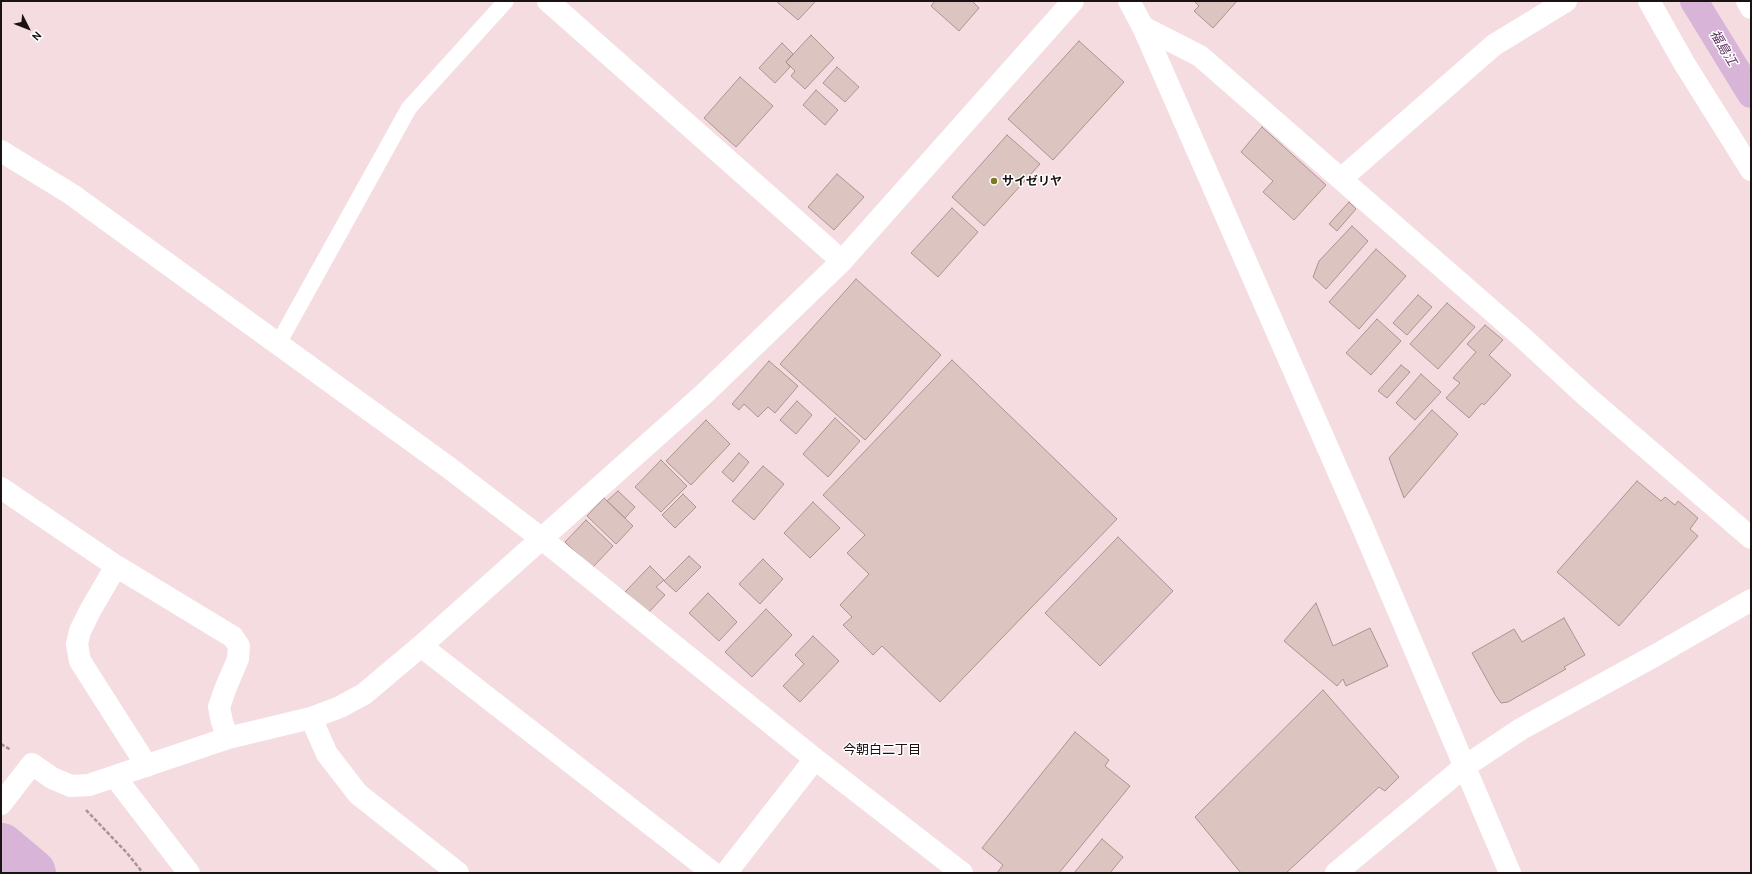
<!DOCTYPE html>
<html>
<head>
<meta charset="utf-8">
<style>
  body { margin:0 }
  #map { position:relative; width:1752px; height:874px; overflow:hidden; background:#f4dce0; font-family:Cabin,sans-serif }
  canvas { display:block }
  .frame { position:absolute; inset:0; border:2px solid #1a1213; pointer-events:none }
  .north { position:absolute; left:8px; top:8px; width:40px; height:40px; -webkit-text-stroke:3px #fff; paint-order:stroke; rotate:132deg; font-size:11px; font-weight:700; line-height:16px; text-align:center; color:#1a1213 }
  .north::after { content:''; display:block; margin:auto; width:14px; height:18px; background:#1a1213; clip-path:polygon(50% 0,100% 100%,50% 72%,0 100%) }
</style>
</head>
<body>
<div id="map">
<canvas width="1752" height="874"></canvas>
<div class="frame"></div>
<div class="north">N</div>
</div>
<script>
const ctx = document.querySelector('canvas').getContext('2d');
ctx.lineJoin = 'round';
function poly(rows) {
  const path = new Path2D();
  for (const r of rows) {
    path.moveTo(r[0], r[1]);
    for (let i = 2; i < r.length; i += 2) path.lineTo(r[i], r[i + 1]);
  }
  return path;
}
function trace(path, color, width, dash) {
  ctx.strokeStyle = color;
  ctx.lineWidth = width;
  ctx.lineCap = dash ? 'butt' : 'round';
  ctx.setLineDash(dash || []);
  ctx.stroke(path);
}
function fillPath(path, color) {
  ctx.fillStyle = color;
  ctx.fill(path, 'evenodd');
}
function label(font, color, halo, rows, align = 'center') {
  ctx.font = font + ' Cabin,"Noto Sans JP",sans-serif';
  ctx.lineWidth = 3;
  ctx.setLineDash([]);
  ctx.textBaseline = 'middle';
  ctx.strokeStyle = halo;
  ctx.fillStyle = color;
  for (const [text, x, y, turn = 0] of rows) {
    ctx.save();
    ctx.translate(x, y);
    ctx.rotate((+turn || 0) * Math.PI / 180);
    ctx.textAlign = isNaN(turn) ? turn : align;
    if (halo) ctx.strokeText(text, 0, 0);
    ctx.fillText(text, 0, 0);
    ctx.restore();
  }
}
const canal = poly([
  [1694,1,1751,94]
]);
const river = poly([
  [1,847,32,873]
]);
const building = poly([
  [776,1,816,1,798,20,776,1],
  [935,1,972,1,979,8,959,31,931,6,935,1],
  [1194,1,1237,1,1213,28,1194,11,1199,6,1194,1],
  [811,35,834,58,805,89,791,76,795,71,786,62,811,35],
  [1079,41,1124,82,1053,160,1008,119,1079,41],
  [782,43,793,54,786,62,790,67,775,83,759,68,782,43],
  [837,67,859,87,845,102,823,83,837,67],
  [740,77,773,106,736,147,704,118,740,77],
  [816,90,838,110,825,125,803,105,816,90],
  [1262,127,1326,185,1294,220,1263,192,1273,181,1241,152,1262,127],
  [1007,135,1040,164,984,226,952,197,1007,135],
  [837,174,864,197,834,230,808,207,837,174],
  [1349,202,1356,209,1337,231,1329,224,1349,202],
  [952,208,978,232,938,277,911,253,952,208],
  [1352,226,1368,241,1326,289,1313,277,1319,261,1352,226],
  [1376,249,1406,276,1359,329,1329,302,1376,249],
  [856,279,941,355,865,440,780,364,856,279],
  [1418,295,1432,307,1407,335,1393,323,1418,295],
  [1447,303,1475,327,1438,369,1410,344,1447,303],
  [1377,319,1401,341,1371,375,1346,353,1377,319],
  [1485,325,1503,340,1489,355,1511,375,1484,405,1482,403,1469,418,1446,398,1460,383,1453,378,1476,352,1467,344,1485,325],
  [952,360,1117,519,940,702,882,646,873,655,843,625,852,617,840,605,869,574,847,553,865,535,823,495,952,360],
  [769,361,798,386,775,413,768,407,758,417,744,404,739,410,732,404,769,361],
  [1401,365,1410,372,1387,398,1378,391,1401,365],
  [1421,374,1441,392,1415,420,1396,403,1421,374],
  [797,401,812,415,796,434,780,420,797,401],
  [1432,410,1458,434,1404,498,1389,458,1432,410],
  [835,418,860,441,828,477,803,454,835,418],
  [706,420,730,444,691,485,666,461,706,420],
  [739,453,749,462,733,482,722,472,739,453],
  [661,460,687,486,661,512,635,487,661,460],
  [763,466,784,484,754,520,732,501,763,466],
  [1637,481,1661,501,1665,497,1675,505,1678,501,1698,518,1690,529,1698,536,1619,626,1557,572,1637,481],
  [618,491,635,507,625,518,607,501,618,491],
  [683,494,696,507,675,528,662,515,683,494],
  [604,498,633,526,616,544,587,516,604,498],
  [813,502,840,528,810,558,784,533,813,502],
  [586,520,613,546,592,568,565,542,586,520],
  [1118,537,1173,591,1100,666,1045,613,1118,537],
  [689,556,701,567,676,592,664,581,689,556],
  [763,559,783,579,760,604,739,584,763,559],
  [650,566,664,580,656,587,665,595,648,613,625,592,650,566],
  [708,593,737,622,719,641,689,613,708,593],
  [1316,603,1333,646,1370,628,1388,666,1346,686,1343,679,1337,686,1284,641,1316,603],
  [766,609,792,635,752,677,725,652,766,609],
  [1564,618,1585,655,1564,667,1566,669,1508,702,1501,703,1496,696,1472,653,1514,629,1522,642,1564,618],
  [813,636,839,661,800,702,783,686,804,664,795,655,813,636],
  [1323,690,1399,777,1385,791,1379,787,1286,873,1241,873,1195,817,1323,690],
  [1075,732,1109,760,1105,766,1130,786,1059,873,997,873,1003,865,982,848,1075,732],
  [1102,839,1123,857,1110,873,1074,873,1102,839]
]);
const path = poly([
  [1,744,11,750],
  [86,810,127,853,143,873]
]);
const service = poly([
  [278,344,409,108,506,1]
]);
const minor = poly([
  [548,1,842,261],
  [1143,27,1200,56,1522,337,1586,396,1751,538],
  [1,151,71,194,448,467,542,539,815,759,962,873],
  [1341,179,1494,45,1566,1],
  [1,488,116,566,233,637,239,646,238,659,226,687,219,707,222,722,228,738],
  [116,566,91,609,80,631,77,644,80,661,147,766],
  [421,646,713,873],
  [311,718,327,754,358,794,458,873],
  [115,777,189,873],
  [1,804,32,764,52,778,71,786,89,785,228,738,311,718,340,707,364,694,421,646,704,394,842,261,1073,1],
  [726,873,815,759]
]);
const tertiary = poly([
  [1129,1,1143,27,1363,528,1510,873],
  [1649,1,1684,63,1751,170],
  [1747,1,1751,8],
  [1336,873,1464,767,1521,729,1656,655,1751,600]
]);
const markers = [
  [994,181,4,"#7e7920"]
];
const poiNames = [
  ["サイゼリヤ",1002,181]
];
const waterNames = [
  ["福島江",1723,48,59]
];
const neighbourhoodNames = [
  ["今朝白二丁目",882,750]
];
trace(canal, '#d9b4d9', 28);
trace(river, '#d9b4d9', 48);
fillPath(building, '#dcc4c1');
trace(building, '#aa9390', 1);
trace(path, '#a69497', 2.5, [4, 2]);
trace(service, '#fff', 16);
trace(minor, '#fff', 22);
trace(tertiary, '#fff', 22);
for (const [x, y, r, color] of markers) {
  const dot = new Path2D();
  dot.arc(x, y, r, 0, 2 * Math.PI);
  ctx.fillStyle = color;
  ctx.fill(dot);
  trace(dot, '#fff', 1.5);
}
label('bold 12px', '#1a1213', '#fff', poiNames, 'left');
label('italic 13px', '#5d305f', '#fff', waterNames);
label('13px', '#1a1213', '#fff', neighbourhoodNames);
</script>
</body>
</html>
